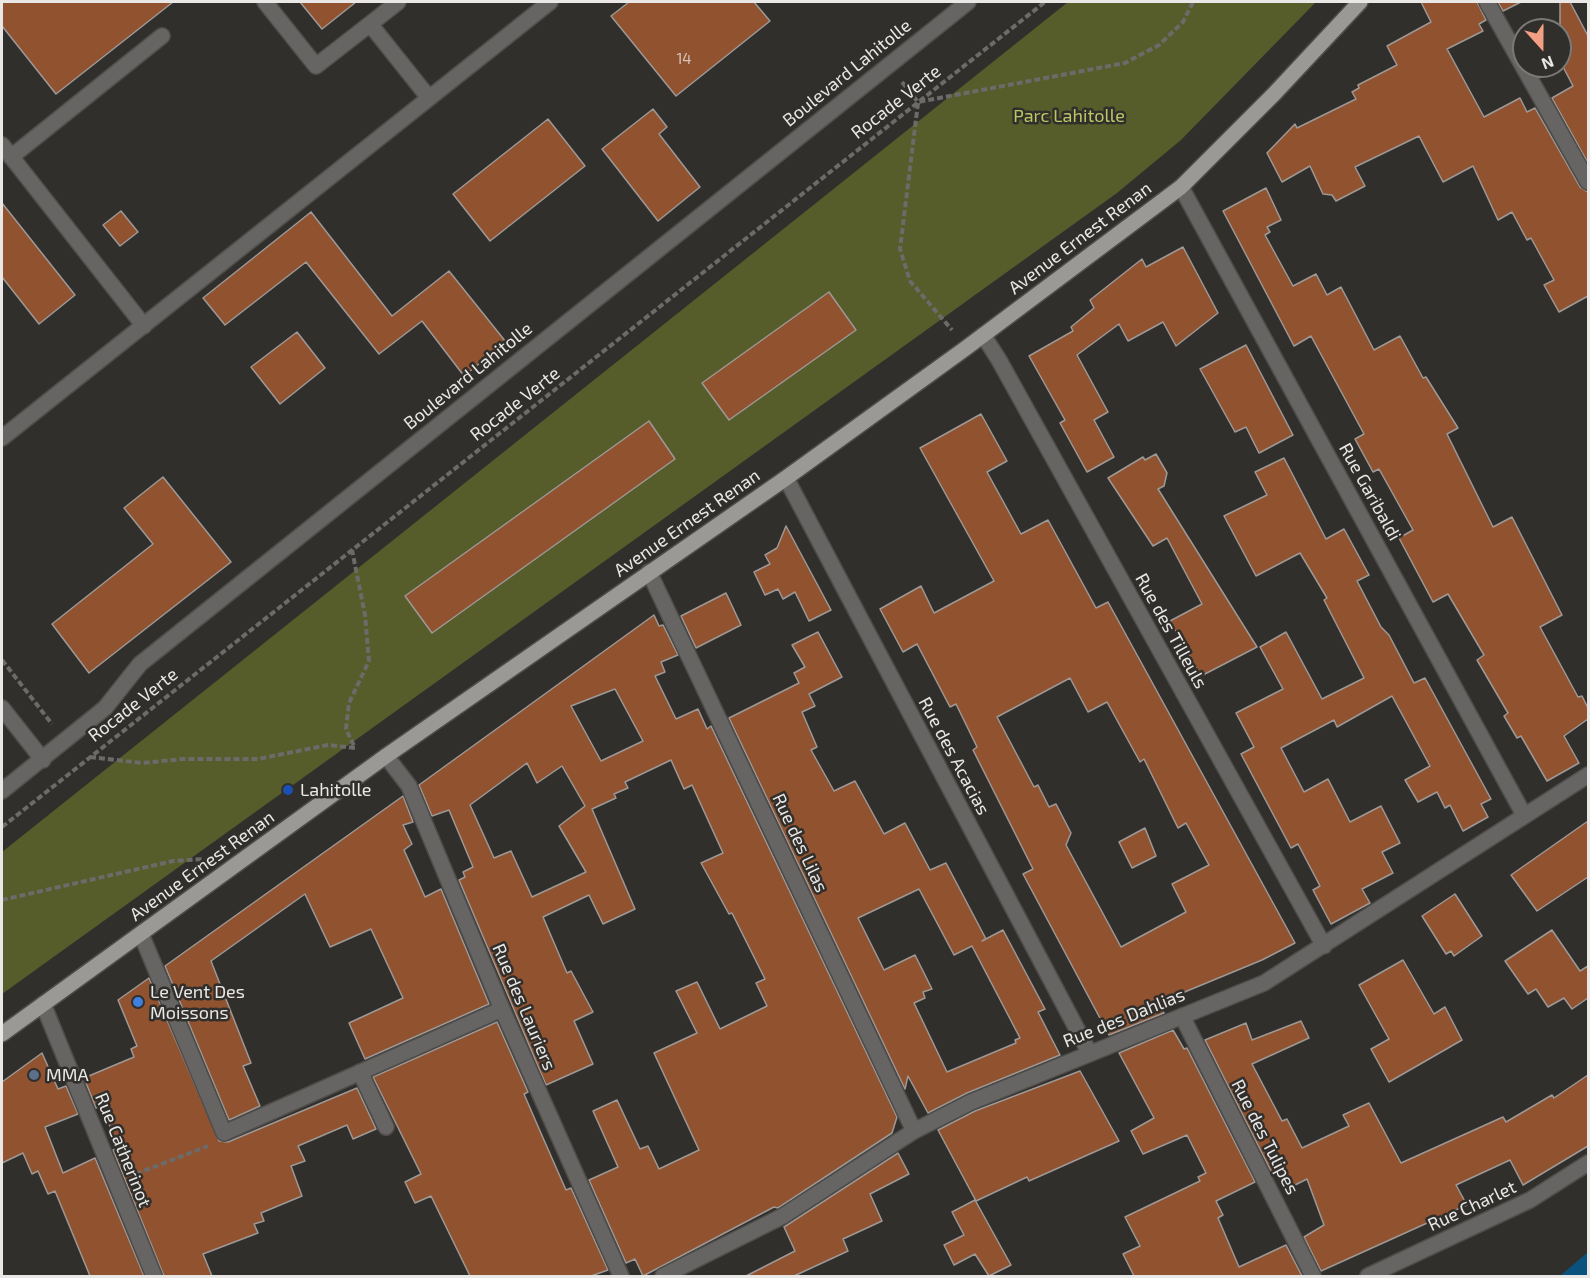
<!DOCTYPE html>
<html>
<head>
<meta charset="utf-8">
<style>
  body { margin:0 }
  #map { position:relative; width:1590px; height:1278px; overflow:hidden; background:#312f2c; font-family:"Exo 2",sans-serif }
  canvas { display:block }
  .frame { position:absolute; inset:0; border:3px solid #eae8e6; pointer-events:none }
  .north { position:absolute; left:1512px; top:18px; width:60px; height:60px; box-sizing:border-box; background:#312f2c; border:2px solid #7b7976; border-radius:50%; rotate:159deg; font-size:16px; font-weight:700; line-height:24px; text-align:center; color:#eae8e6 }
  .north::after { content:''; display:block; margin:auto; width:21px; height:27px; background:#f39f83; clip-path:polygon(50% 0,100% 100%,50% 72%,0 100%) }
</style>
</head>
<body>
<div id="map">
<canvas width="1590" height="1278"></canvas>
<div class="frame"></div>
<div class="north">N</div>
</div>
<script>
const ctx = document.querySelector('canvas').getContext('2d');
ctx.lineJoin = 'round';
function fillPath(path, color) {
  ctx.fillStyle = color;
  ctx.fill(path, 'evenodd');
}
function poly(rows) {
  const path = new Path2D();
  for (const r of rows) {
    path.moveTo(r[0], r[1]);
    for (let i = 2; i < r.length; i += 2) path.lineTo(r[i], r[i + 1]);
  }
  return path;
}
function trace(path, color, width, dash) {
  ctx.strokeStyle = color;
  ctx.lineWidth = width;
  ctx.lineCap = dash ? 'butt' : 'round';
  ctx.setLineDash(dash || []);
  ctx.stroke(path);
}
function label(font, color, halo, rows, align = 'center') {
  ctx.font = font + ' "Exo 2",sans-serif';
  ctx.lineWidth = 5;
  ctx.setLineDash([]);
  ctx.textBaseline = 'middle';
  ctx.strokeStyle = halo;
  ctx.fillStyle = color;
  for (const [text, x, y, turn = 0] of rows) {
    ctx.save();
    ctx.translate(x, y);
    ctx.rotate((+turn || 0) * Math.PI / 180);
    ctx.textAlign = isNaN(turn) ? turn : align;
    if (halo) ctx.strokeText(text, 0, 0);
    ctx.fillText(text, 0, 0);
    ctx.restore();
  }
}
const green = poly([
  [1068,2,1316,2,1181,140,1117,193,2,994,2,852]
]);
const water = poly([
  [1588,1252,1588,1276,1560,1276]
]);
const building = poly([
  [2,2,173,2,56,94,2,26,2,2],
  [300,2,356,2,322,29,300,2],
  [629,2,754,2,770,21,676,96,611,16,629,2],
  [1421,2,1477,2,1486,20,1479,24,1483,31,1447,49,1484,117,1520,98,1527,112,1535,108,1580,187,1588,192,1588,296,1559,312,1544,285,1554,280,1531,238,1527,240,1512,212,1498,220,1473,166,1443,182,1419,136,1355,167,1365,186,1336,201,1332,195,1323,194,1310,166,1282,182,1267,153,1295,124,1297,128,1356,99,1352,92,1359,88,1358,85,1397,65,1387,46,1431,22,1421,2],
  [1498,2,1521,2,1503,11,1498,2],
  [1560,2,1570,2,1588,36,1588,163,1552,98,1573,86,1560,61,1560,2],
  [653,109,667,127,659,134,700,187,658,221,602,149,653,109],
  [548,119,585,166,490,241,453,194,548,119],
  [1266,188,1281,220,1267,227,1270,232,1265,235,1293,286,1316,274,1327,295,1341,287,1374,350,1400,336,1423,378,1426,377,1458,428,1447,434,1493,527,1512,517,1562,615,1540,627,1578,697,1582,696,1588,708,1588,719,1564,736,1579,763,1547,781,1521,736,1517,738,1504,716,1508,713,1477,660,1484,655,1448,594,1433,602,1399,538,1413,530,1379,469,1373,472,1355,439,1364,434,1311,336,1294,346,1223,211,1266,188],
  [2,203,75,295,39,324,2,277,2,203],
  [121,211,138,232,120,246,103,225,121,211],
  [311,212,392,316,449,271,506,342,464,376,422,321,379,354,306,262,225,325,203,298,311,212],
  [1183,247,1218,313,1176,346,1163,322,1128,341,1119,324,1077,355,1108,412,1094,420,1114,457,1087,472,1060,423,1065,420,1029,356,1073,331,1071,327,1094,308,1090,300,1142,259,1146,267,1183,247],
  [829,292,856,330,729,420,702,383,829,292],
  [297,332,325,368,280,404,251,367,297,332],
  [1246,345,1293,435,1259,453,1246,427,1235,432,1200,369,1246,345],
  [981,414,1007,461,987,472,1021,534,1048,520,1096,608,1108,602,1295,943,1262,960,1158,1003,1164,1013,1109,1035,1023,874,1033,869,973,750,977,747,956,704,950,707,917,644,903,652,880,609,921,586,934,613,994,581,920,448,981,414],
  [1070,678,1088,712,1107,702,1140,762,1144,759,1178,828,1186,823,1209,865,1172,884,1186,912,1121,947,1066,845,1071,833,1056,804,1049,807,1038,785,1034,787,997,717,1070,678],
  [649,421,675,459,432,633,405,596,649,421],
  [1156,454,1167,473,1164,486,1158,489,1257,647,1201,676,1170,621,1202,604,1167,538,1153,546,1108,478,1143,457,1145,460,1156,454],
  [1284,458,1326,539,1344,529,1369,575,1357,581,1381,627,1389,635,1414,683,1425,678,1491,799,1481,804,1488,817,1463,831,1450,805,1445,808,1437,792,1418,802,1405,780,1430,766,1392,696,1337,727,1334,720,1281,748,1304,792,1328,779,1350,822,1381,806,1400,843,1382,852,1393,873,1362,889,1370,903,1331,924,1313,890,1320,886,1298,844,1291,848,1241,754,1254,747,1236,713,1283,689,1260,647,1286,632,1322,699,1364,678,1324,600,1327,598,1300,553,1256,576,1224,516,1267,495,1255,472,1284,458],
  [163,477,231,562,89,673,52,624,153,544,124,508,163,477],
  [786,526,831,610,809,621,795,592,783,599,778,589,765,595,754,572,770,564,765,555,777,548,786,526],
  [726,593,741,625,696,648,681,616,726,593],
  [654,615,659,626,663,625,678,655,661,662,665,672,655,676,676,719,698,709,707,729,711,726,897,1117,892,1133,778,1208,774,1207,643,1276,635,1259,626,1263,589,1180,618,1167,593,1111,617,1100,640,1149,648,1146,659,1169,699,1150,654,1053,697,1033,676,991,697,982,720,1029,767,1006,756,983,765,979,732,913,729,914,701,863,723,853,692,785,684,789,671,760,625,782,628,788,614,794,616,798,592,809,635,909,603,924,589,895,543,917,567,973,571,971,593,1012,574,1021,593,1064,546,1085,459,880,465,877,463,872,473,867,449,810,432,816,419,785,654,615],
  [615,689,643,741,601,761,571,706,615,689],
  [527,763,537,783,562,766,585,806,559,826,586,872,532,897,511,851,494,858,470,805,527,763],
  [818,632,842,677,809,694,815,706,802,712,817,747,811,750,834,791,855,781,884,834,905,823,930,870,946,863,986,939,982,941,1003,930,1045,1009,1038,1012,1060,1055,967,1093,928,1113,908,1076,905,1089,729,718,799,683,794,673,805,667,792,645,818,632],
  [919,889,954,955,972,946,1020,1038,1015,1040,1016,1043,947,1072,914,1003,925,998,923,992,932,989,915,955,884,970,858,918,919,889],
  [403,796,413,822,403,825,412,844,404,850,425,897,441,889,489,1004,365,1059,349,1023,403,998,371,929,330,947,305,894,211,961,251,1063,243,1066,260,1106,229,1120,165,966,403,796],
  [1588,821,1588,877,1537,911,1511,875,1588,821],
  [1145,828,1156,856,1132,868,1119,842,1145,828],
  [1455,894,1482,936,1454,956,1451,951,1446,954,1422,916,1455,894],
  [1552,930,1580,971,1588,966,1588,998,1572,1009,1564,998,1548,1007,1536,989,1528,994,1505,961,1552,930],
  [1403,960,1434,1014,1445,1007,1462,1040,1389,1082,1371,1049,1389,1039,1359,985,1403,960],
  [149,978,219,1141,228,1142,357,1088,376,1129,353,1139,347,1125,298,1146,305,1161,291,1166,302,1196,261,1213,264,1221,254,1224,258,1233,203,1254,212,1276,164,1276,113,1150,118,1148,102,1105,96,1108,84,1078,134,1057,131,1049,137,1046,118,1000,149,978],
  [1301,1021,1309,1038,1252,1064,1282,1121,1287,1119,1302,1148,1349,1126,1343,1115,1369,1103,1401,1163,1503,1117,1506,1122,1552,1095,1554,1098,1588,1075,1588,1146,1523,1185,1510,1160,1456,1185,1467,1205,1321,1271,1304,1237,1324,1225,1307,1179,1285,1190,1276,1171,1272,1173,1205,1040,1246,1023,1252,1040,1301,1021],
  [497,1022,528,1092,524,1094,540,1131,566,1190,571,1188,608,1270,591,1276,470,1276,431,1196,415,1203,405,1182,421,1174,373,1077,497,1022],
  [1173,1030,1184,1049,1187,1048,1255,1182,1216,1201,1223,1215,1218,1218,1239,1267,1286,1245,1302,1276,1134,1276,1123,1254,1140,1246,1125,1217,1200,1181,1198,1177,1206,1173,1187,1135,1143,1154,1131,1131,1154,1118,1119,1053,1173,1030],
  [42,1053,58,1089,66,1086,78,1114,45,1127,63,1173,95,1158,144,1276,90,1276,55,1191,48,1194,38,1171,32,1174,23,1153,2,1163,2,1082,42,1053],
  [1080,1071,1119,1141,1029,1181,1027,1177,976,1201,938,1130,975,1111,1080,1071],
  [898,1153,909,1174,870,1194,882,1221,843,1239,848,1251,794,1276,746,1276,795,1251,784,1227,898,1153],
  [975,1200,1011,1265,989,1276,975,1254,954,1265,944,1245,964,1235,952,1212,975,1200]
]);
const path = poly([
  [902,82,918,102,1125,63,1159,45,1183,22,1193,2],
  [918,103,900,249,910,281,952,330],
  [2,660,52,724],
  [90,757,142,763,183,759,258,759,328,745,355,748,346,729,349,703,369,661,365,615,352,550],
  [2,827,1045,2],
  [2,900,173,861,204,859],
  [136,1174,208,1146]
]);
const minor = poly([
  [265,2,316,66,370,24],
  [398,2,370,24,429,98],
  [1487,2,1588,182],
  [2,145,144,326],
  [11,157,162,36],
  [1181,187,1524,815],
  [983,335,999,360,1324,946],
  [2,438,550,2],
  [786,478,1089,1052],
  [649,572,914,1131],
  [2,708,43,760],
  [386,756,409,786,502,1009,621,1276],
  [2,791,105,708,140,664,968,2],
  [141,934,224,1133,502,1009],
  [43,1004,154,1276],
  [1182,1016,1313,1276],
  [360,1072,386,1127],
  [663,1276,783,1216,914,1131,971,1102,1264,983,1588,775],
  [1368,1276,1530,1200,1588,1163]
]);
const major = poly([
  [2,1034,386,756,786,478,966,348,1181,187,1274,94,1360,2]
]);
const markers = [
  [288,790,6,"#1a4fb4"],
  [138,1002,6,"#3f7fe0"],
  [34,1075,6,"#5c6f8a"]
];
const numberNames = [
  ["14",684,59]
];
const streetNames = [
  ["Boulevard Lahitolle",847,73,-39],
  ["Rocade Verte",896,102,-38],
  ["Avenue Ernest Renan",1080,238,-37],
  ["Boulevard Lahitolle",468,376,-39],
  ["Rocade Verte",515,404,-38],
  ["Rue Garibaldi",1370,492,61],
  ["Avenue Ernest Renan",687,523,-35],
  ["Rue des Tilleuls",1171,631,61],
  ["Rocade Verte",133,705,-38],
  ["Rue des Acacias",954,756,62],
  ["Rue des Lilas",800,843,65],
  ["Avenue Ernest Renan",202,866,-36],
  ["Rue des Lauriers",524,1007,67],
  ["Rue des Dahlias",1124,1018,-22],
  ["Rue des Tulipes",1265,1137,63],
  ["Rue Catherinot",123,1150,68],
  ["Rue Charlet",1472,1206,-25]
];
const parkNames = [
  ["Parc Lahitolle",1069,116]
];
const poiNames = [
  ["Lahitolle",300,790],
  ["Le Vent Des",150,992],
  ["Moissons",150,1013],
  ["MMA",46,1075]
];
fillPath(green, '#565c2a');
fillPath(water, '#09527e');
fillPath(building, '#91522f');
trace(building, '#9d9997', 1.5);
trace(minor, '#4f4d4a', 18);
trace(major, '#4f4d4a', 18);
trace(path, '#6d6b69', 4, [6, 3]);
trace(minor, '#666563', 15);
trace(major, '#9b9996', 15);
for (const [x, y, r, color] of markers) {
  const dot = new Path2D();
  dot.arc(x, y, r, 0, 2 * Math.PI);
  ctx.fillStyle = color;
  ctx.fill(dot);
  trace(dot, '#312f2c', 2);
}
label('15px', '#d4c2b8', null, numberNames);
label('18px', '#eae8e6', '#312f2c', streetNames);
label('18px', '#bbc762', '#312f2c', parkNames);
label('18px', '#eae8e6', '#312f2c', poiNames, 'left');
</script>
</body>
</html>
